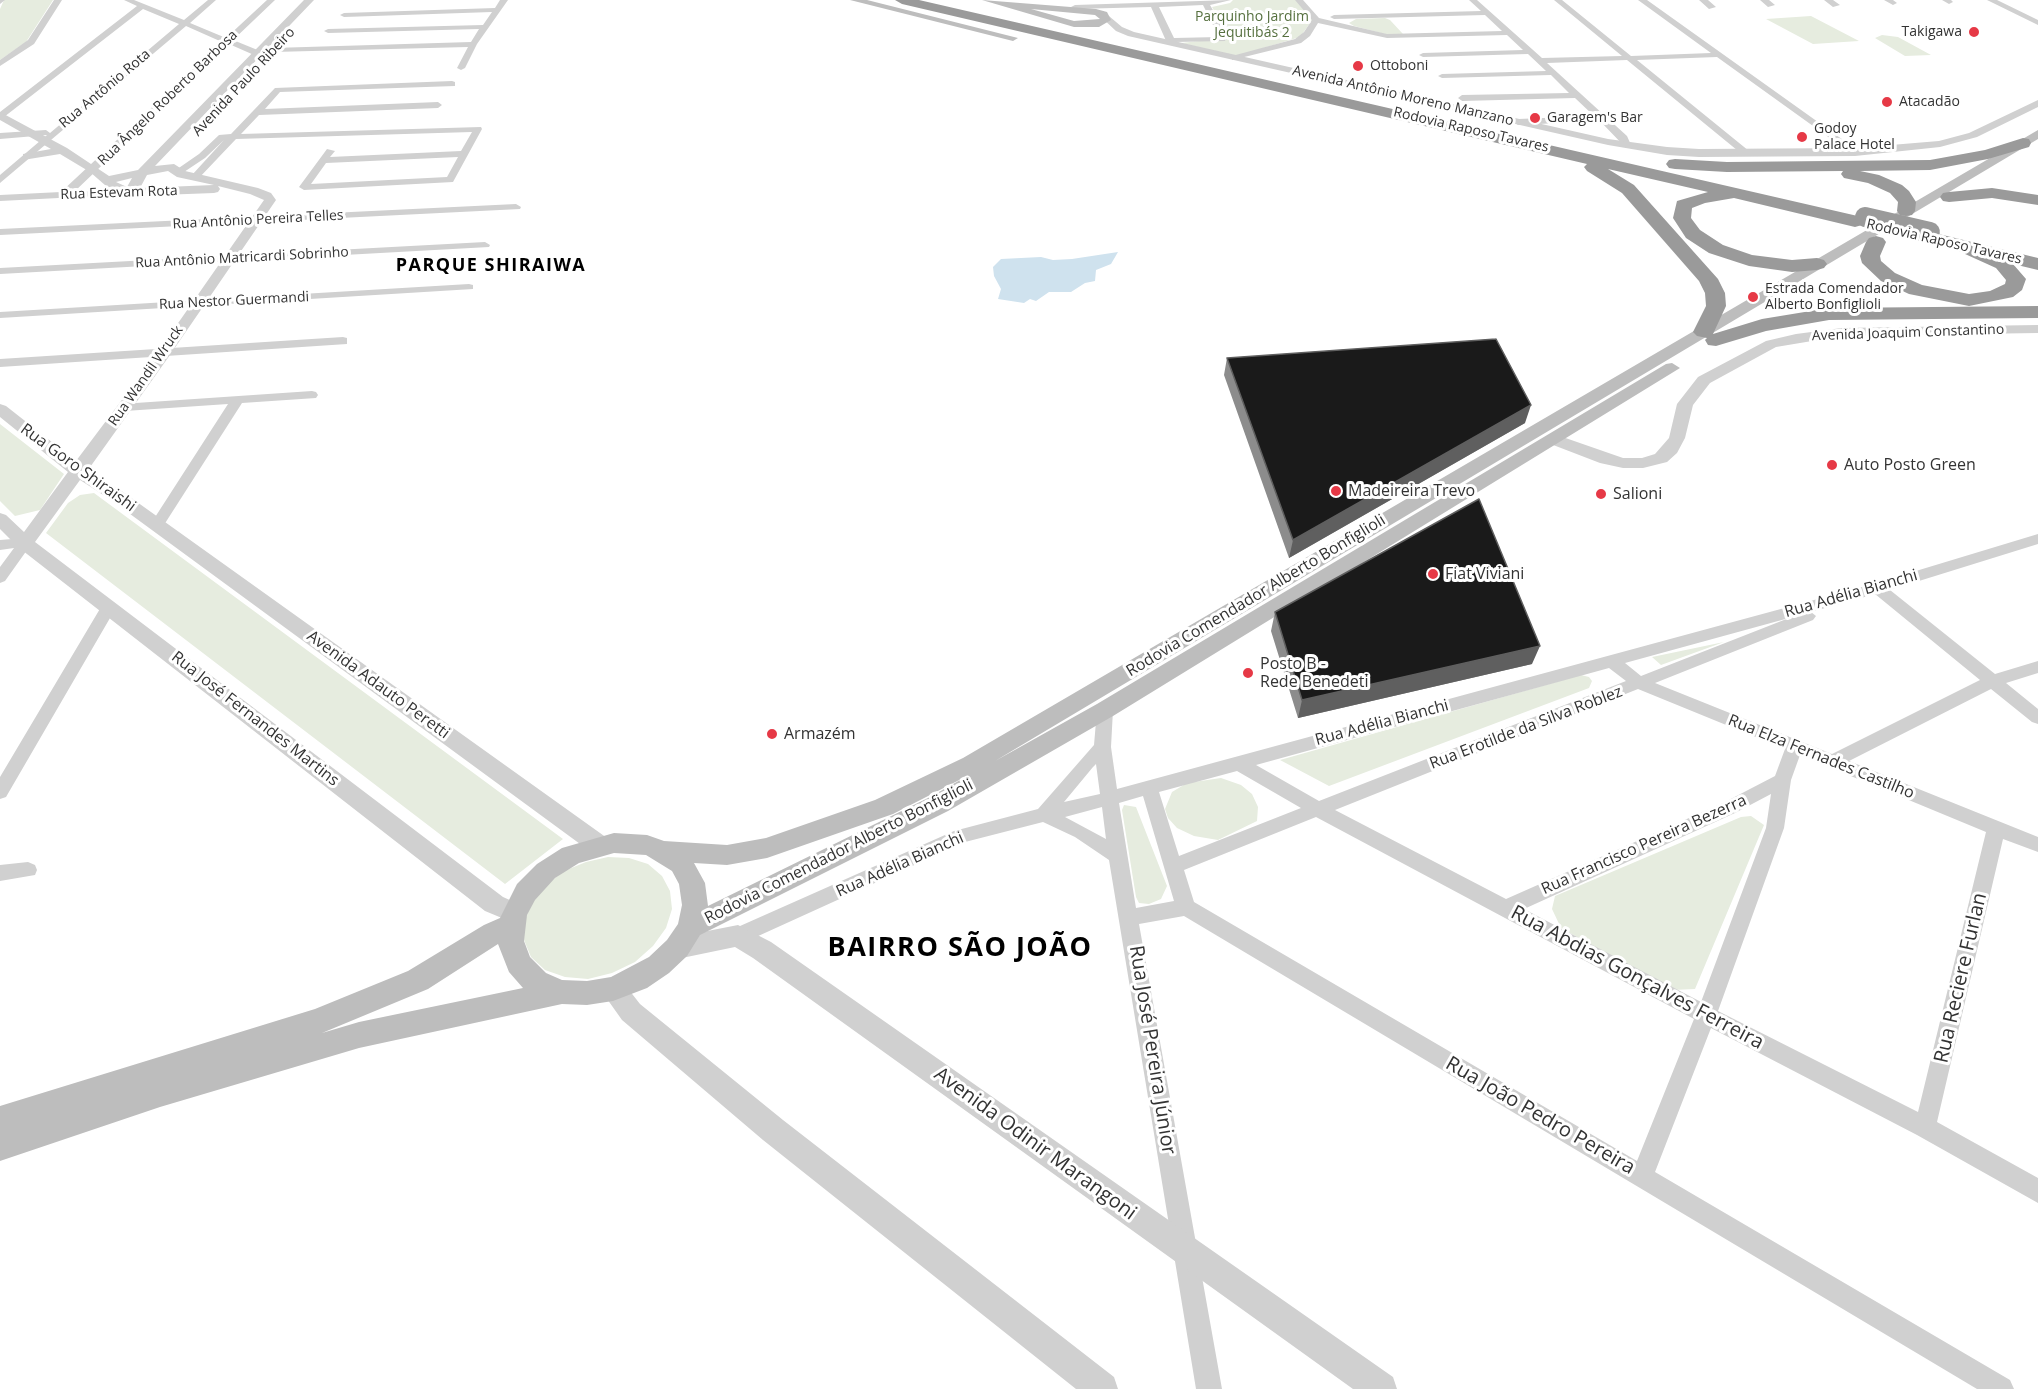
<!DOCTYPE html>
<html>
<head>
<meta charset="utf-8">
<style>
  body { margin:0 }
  canvas { display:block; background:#fff }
</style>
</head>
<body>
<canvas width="2038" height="1389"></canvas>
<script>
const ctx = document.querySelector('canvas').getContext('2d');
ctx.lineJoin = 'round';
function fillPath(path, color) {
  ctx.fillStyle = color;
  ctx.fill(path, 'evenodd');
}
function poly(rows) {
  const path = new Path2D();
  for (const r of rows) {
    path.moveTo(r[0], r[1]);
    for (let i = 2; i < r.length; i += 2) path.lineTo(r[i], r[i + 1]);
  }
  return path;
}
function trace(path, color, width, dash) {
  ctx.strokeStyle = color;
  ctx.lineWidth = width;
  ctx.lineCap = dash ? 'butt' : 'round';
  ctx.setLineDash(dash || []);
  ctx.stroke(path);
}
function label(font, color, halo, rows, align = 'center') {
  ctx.font = font + ' "Open Sans",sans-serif';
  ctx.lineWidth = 6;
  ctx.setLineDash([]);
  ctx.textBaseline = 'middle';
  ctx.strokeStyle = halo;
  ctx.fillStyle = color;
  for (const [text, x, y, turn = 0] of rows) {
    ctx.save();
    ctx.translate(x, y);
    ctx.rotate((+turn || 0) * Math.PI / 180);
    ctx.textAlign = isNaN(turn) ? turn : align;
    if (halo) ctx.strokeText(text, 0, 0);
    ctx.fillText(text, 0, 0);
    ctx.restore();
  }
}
const green = poly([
  [4,0,53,0,26,42,0,60,0,9],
  [1233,0,1297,0,1313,19,1300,37,1237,56,1181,43,1226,38,1227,34,1212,7,1230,3],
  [1811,16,1859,41,1813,44,1766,19],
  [1385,18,1390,20,1403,34,1385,34,1354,26,1349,23,1356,19],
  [1882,35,1898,37,1931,55,1905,56,1875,38],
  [0,424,64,474,40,510,15,516,0,501],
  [94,493,563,839,505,884,46,533,68,503,80,495],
  [1724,642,1661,665,1652,657],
  [1581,675,1589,677,1592,681,1589,688,1329,786,1280,760],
  [1221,778,1241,785,1252,794,1258,807,1257,821,1218,840,1194,836,1177,828,1168,818,1165,809,1172,792,1187,783],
  [1124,805,1136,807,1167,886,1161,899,1149,904,1139,903,1136,897,1122,810],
  [1751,816,1764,825,1695,989,1673,990,1561,928,1552,909,1555,896,1741,817],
  [608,857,629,858,648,864,662,876,670,891,672,909,666,928,653,946,635,962,612,973,588,979,565,977,545,970,531,957,524,940,524,922,532,903,546,885,564,871,586,862]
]);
const water = poly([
  [1118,252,1111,264,1096,270,1095,281,1085,283,1071,292,1049,292,1036,301,1030,299,1024,303,998,299,1001,289,994,276,993,267,1001,259,1041,257,1053,260,1072,259]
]);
const minor = poly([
  [0,0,5,0,0,4,0,0],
  [54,0,62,0,34,44,0,66,0,60,28,40,54,0],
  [124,0,134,0,184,20,208,0,216,0,190,23,226,38,267,0,275,0,233,40,260,51,260,55,254,55,229,44,74,192,134,189,137,190,137,194,0,201,0,195,61,192,222,42,186,26,0,183,0,175,47,135,0,139,0,133,46,130,50,133,179,24,143,9,4,117,0,117,0,112,137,6,124,0],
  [500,0,508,0,477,44,465,68,461,70,457,68,468,47,273,52,269,50,273,48,471,42,479,29,328,33,324,31,328,29,483,25,492,12,344,17,340,15,344,13,495,8,500,0],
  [1231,0,1210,5,1227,35,1225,41,1175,42,1171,45,1167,43,1151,7,1075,9,1071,7,1075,5,1231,0],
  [1203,5,1219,37,1174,38,1159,7,1203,5],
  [1295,0,1303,0,1319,18,1387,34,1502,31,1485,15,1334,19,1330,17,1334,15,1481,11,1469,0,1477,0,1542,58,1622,56,1554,0,1562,0,1631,56,1711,53,1638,0,1647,0,1860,152,1852,154,1717,57,1637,60,1749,151,1749,155,1743,155,1627,60,1547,63,1627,136,1631,145,1626,148,1600,121,1518,125,1514,122,1518,119,1594,116,1575,98,1462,101,1458,98,1462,95,1569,93,1551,75,1442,78,1438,76,1442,74,1546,71,1528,54,1423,57,1419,55,1423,53,1523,50,1507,35,1387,38,1318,23,1310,36,1301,43,1232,60,1232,56,1295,39,1304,32,1312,20,1295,0],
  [1699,0,1708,0,1716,7,1709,9,1699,0],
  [1760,0,1769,0,1775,5,1768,7,1760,0],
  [1824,0,1833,0,1840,5,1833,7,1824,0],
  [1884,0,1893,0,1897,3,1893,5,1884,0],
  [1942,0,1951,0,1953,2,1949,4,1942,0],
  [1987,0,1997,0,2038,20,2038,25,1987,0],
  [452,81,455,82,455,86,280,92,265,109,438,102,442,105,438,108,259,115,241,134,481,127,482,129,453,182,304,190,299,187,327,149,335,151,330,157,461,151,472,132,236,139,198,179,192,179,192,175,224,140,205,158,181,174,173,172,199,154,219,135,231,134,275,88,452,81],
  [458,157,447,177,311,184,326,163,458,157],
  [516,204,521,207,520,209,0,235,0,229,516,204],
  [485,242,490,245,489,247,0,274,0,268,485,242],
  [469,284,473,285,473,289,0,318,0,312,469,284],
  [343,337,347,338,347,344,0,367,0,359,343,337],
  [312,391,316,392,318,395,316,398,242,403,162,528,152,528,150,525,228,404,125,411,121,410,119,407,121,404,312,391],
  [2038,534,2038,544,1890,590,1995,674,2038,661,2038,673,2006,683,2038,709,2038,724,2032,722,1991,689,1849,761,2038,837,2038,852,2003,839,1937,1122,2038,1178,2038,1203,1917,1135,1711,1028,1655,1172,2010,1380,2014,1389,1977,1389,1184,916,1139,924,1222,1389,1196,1389,1109,860,1075,837,1043,822,965,842,745,942,738,944,731,942,728,936,731,930,954,831,1038,809,1094,745,1097,710,1099,706,1105,704,1111,706,1113,710,1111,747,1117,789,1873,584,2038,534],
  [1875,594,1980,680,1832,754,1655,683,1813,620,1816,616,1811,612,1875,594],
  [1789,618,1641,676,1625,663,1789,618],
  [1609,668,1626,681,1319,801,1256,765,1609,668],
  [1638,689,1785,749,1775,776,1723,803,1506,899,1335,810,1638,689],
  [1800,755,1986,832,1918,1112,1718,1011,1784,828,1791,780,1800,755],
  [1096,764,1100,794,1064,802,1093,767,1096,764],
  [1237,771,1301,808,1179,856,1159,792,1237,771],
  [1771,794,1766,828,1701,1002,1524,909,1735,813,1771,794],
  [1143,796,1174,901,1136,908,1119,803,1143,796],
  [1102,807,1106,839,1065,817,1102,807],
  [1316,817,1694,1019,1637,1161,1194,902,1184,870,1316,817],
  [25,538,32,543,5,581,0,583,0,567,14,548,0,550,0,540,25,538],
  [109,601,117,606,6,797,0,799,0,777,104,602,109,601],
  [28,862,35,865,37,870,35,875,0,881,0,865,28,862]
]);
const tertiary = poly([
  [304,0,314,0,155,166,174,164,185,171,258,188,271,193,276,200,170,355,88,470,123,492,607,838,611,845,607,852,599,855,591,852,111,500,80,480,35,542,503,897,523,906,526,913,523,920,514,923,485,911,18,547,0,529,0,513,6,515,24,532,68,472,0,417,0,404,6,406,76,461,160,349,264,200,250,194,218,186,220,189,218,192,214,193,134,196,113,192,90,172,60,154,23,160,23,154,51,149,0,120,0,112,67,148,109,176,138,170,304,0],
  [168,171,177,177,214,185,140,188,147,175,168,171],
  [132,178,127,187,116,182,132,178],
  [1103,11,1122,27,1134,32,1608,139,1667,147,1699,149,1855,148,1939,141,1969,133,2038,100,2038,107,1977,137,1940,147,1855,156,1699,157,1667,155,1608,145,1128,36,1116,31,1100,16,1098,14,1103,11],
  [2038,325,2038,333,1842,336,1776,347,1710,383,1693,405,1685,438,1677,453,1667,462,1643,468,1623,468,1600,463,1548,443,1546,439,1554,434,1623,458,1642,458,1655,454,1669,438,1677,404,1698,377,1766,341,1796,334,1842,328,2038,325],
  [738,925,771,942,1393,1377,1397,1389,1353,1389,753,958,735,947,677,959,668,956,664,948,668,940,677,937,738,925],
  [613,977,622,981,640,1004,783,1120,1114,1377,1118,1389,1076,1389,763,1140,622,1020,600,989,604,981,613,977]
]);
const secondary = poly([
  [850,0,867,0,1018,38,1013,41,850,0],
  [982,0,1096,9,1107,12,1111,20,1099,27,1074,27,982,0],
  [1031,9,1095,15,1100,19,1074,21,1031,9],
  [2038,130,2038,139,995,761,1097,704,1666,364,1672,363,1680,368,1113,716,948,811,700,935,687,956,669,973,647,988,613,1001,587,1005,562,1004,359,1048,160,1107,0,1161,0,1106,315,1009,408,971,484,925,500,918,517,884,537,864,562,848,614,833,647,835,664,841,727,845,766,838,875,800,963,758,2038,130],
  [969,775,930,797,708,906,705,883,694,863,727,865,767,858,893,814,969,775],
  [614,853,646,855,672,871,679,884,682,905,678,924,667,940,649,957,611,977,587,981,562,980,546,973,530,957,524,941,527,915,535,900,555,878,579,863,614,853],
  [498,944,509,972,523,988,359,1022,322,1033,428,989,498,944]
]);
const motorway = poly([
  [895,0,919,0,1862,217,1864,221,1862,225,1855,227,1734,198,1705,203,1692,208,1691,218,1700,230,1723,245,1752,255,1792,260,1817,258,1824,260,1827,264,1824,268,1817,270,1792,272,1749,266,1709,253,1686,238,1673,218,1677,201,1708,192,1608,169,1634,185,1718,279,1725,293,1726,306,1713,334,1762,319,1829,308,2038,306,2038,318,1829,320,1766,331,1716,346,1708,345,1705,340,1707,338,1697,336,1693,332,1706,306,1705,293,1699,281,1622,193,1587,171,1584,167,1587,164,902,4,895,0],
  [2023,138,2029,139,2031,143,2029,147,1988,159,1930,170,1860,171,1879,175,1902,185,1909,191,1916,202,1915,211,1912,215,1906,216,1900,215,1897,211,1898,202,1890,193,1868,183,1844,178,1841,174,1843,171,1727,172,1675,169,1669,168,1666,164,1669,160,1675,159,1727,162,1930,160,1985,150,2023,138],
  [1992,188,2038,195,2038,205,1992,198,1949,202,1943,201,1940,197,1943,193,1949,192,1992,188],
  [1918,229,2038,258,2038,270,2013,264,2026,279,2022,290,2013,297,1969,306,1909,294,1881,281,1862,263,1860,256,1866,242,1869,238,1876,236,1883,238,1886,242,1880,256,1881,261,1895,273,1922,285,1969,294,1990,291,2005,284,2006,280,1996,268,1954,249,1911,239,1909,235,1911,231,1918,229]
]);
const motorwayBridge = poly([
  [1865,217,1930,232]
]);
const wall = poly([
  [1227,358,1525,423,1289,558,1224,375],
  [1275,612,1532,664,1298,718,1271,631]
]);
const shadedWall = poly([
  [1531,405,1525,423,1289,558,1293,540],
  [1540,646,1532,664,1298,718,1302,700]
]);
const building = poly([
  [1496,339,1531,405,1293,540,1227,358,1496,339],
  [1479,499,1540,646,1302,700,1275,612,1479,499]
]);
const markers = [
  [1974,32,6,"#e63946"],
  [1358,66,6,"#e63946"],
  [1887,102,6,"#e63946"],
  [1535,118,6,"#e63946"],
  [1802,137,6,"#e63946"],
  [1753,297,6,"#e63946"],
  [1832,465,6,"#e63946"],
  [1336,491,6,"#e63946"],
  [1601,494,6,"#e63946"],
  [1433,574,6,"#e63946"],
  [1248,673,6,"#e63946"],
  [772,734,6,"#e63946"]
];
const farParknames = [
  ["Parquinho Jardim",1252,17],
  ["Jequitibás 2",1252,33]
];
const farPoinames = [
  ["Takigawa",1962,32,"right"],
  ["Ottoboni",1370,66],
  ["Atacadão",1899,102],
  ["Garagem's Bar",1547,118],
  ["Godoy",1814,129],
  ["Palace Hotel",1814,145],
  ["Estrada Comendador",1765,289],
  ["Alberto Bonfiglioli",1765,305]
];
const farStreetnames = [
  ["Avenida Paulo Ribeiro",244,82,-47],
  ["Rua Antônio Rota",105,89,-40],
  ["Avenida Antônio Moreno Manzano",1403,96,13],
  ["Rua Ângelo Roberto Barbosa",168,98,-44],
  ["Rodovia Raposo Tavares",1471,130,13],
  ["Rua Estevam Rota",119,193,-2],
  ["Rua Antônio Pereira Telles",258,220,-3],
  ["Rodovia Raposo Tavares",1944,242,13],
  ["Rua Antônio Matricardi Sobrinho",242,258,-3],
  ["Rua Nestor Guermandi",234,301,-3],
  ["Avenida Joaquim Constantino",1908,333,-2],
  ["Rua Wandil Wruck",146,376,-55]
];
const poiNames = [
  ["Auto Posto Green",1844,465],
  ["Madeireira Trevo",1348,491],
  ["Salioni",1613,494],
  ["Fiat Viviani",1445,574],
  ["Posto B -",1260,664],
  ["Rede Benedeti",1260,682],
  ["Armazém",784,734]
];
const streetNames = [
  ["Rua Goro Shiraishi",78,468,36],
  ["Rua Adélia Bianchi",1851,594,-16],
  ["Rodovia Comendador Alberto Bonfiglioli",1256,596,-31],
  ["Avenida Adauto Peretti",378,685,36],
  ["Rua José Fernandes Martins",255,719,38],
  ["Rua Adélia Bianchi",1382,723,-15],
  ["Rua Erotilde da Silva Roblez",1526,728,-21],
  ["Rua Elza Fernades Castilho",1821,757,22],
  ["Rua Francisco Pereira Bezerra",1644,845,-24],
  ["Rodovia Comendador Alberto Bonfiglioli",839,852,-27],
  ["Rua Adélia Bianchi",900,865,-24]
];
const farDistrictnames = [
  ["PARQUE SHIRAIWA",491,266]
];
const nearStreetnames = [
  ["Rua Abdias Gonçalves Ferreira",1637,978,28],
  ["Rua Reciere Furlan",1961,978,-77],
  ["Rua José Pereira Júnior",1152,1050,81],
  ["Rua João Pedro Pereira",1540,1116,30],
  ["Avenida Odinir Marangoni",1035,1144,36]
];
const nearDistrictnames = [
  ["BAIRRO SÃO JOÃO",960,948]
];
fillPath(green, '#e6ecdf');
fillPath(water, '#cfe2ee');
fillPath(minor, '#d0d0d0');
fillPath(tertiary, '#d0d0d0');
fillPath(secondary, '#bdbdbd');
fillPath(motorway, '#9a9a9a');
trace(motorwayBridge, '#9a9a9a', 20);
fillPath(wall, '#8c8c8c');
fillPath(shadedWall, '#5f5f5f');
fillPath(building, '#1a1a1a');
trace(building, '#5f5f5f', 1.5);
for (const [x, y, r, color] of markers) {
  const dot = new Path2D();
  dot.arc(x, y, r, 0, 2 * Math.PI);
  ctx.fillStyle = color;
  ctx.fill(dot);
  trace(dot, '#fff', 2);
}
label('14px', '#56703f', '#fff', farParknames);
label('14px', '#333', '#fff', farPoinames, 'left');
label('14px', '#333', '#fff', farStreetnames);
label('16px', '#333', '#fff', poiNames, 'left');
label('16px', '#333', '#fff', streetNames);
ctx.letterSpacing = '1.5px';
label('bold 18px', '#000', '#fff', farDistrictnames);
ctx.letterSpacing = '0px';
label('20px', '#333', '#fff', nearStreetnames);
ctx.letterSpacing = '1.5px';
label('bold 27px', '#000', '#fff', nearDistrictnames);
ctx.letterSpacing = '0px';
</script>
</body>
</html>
